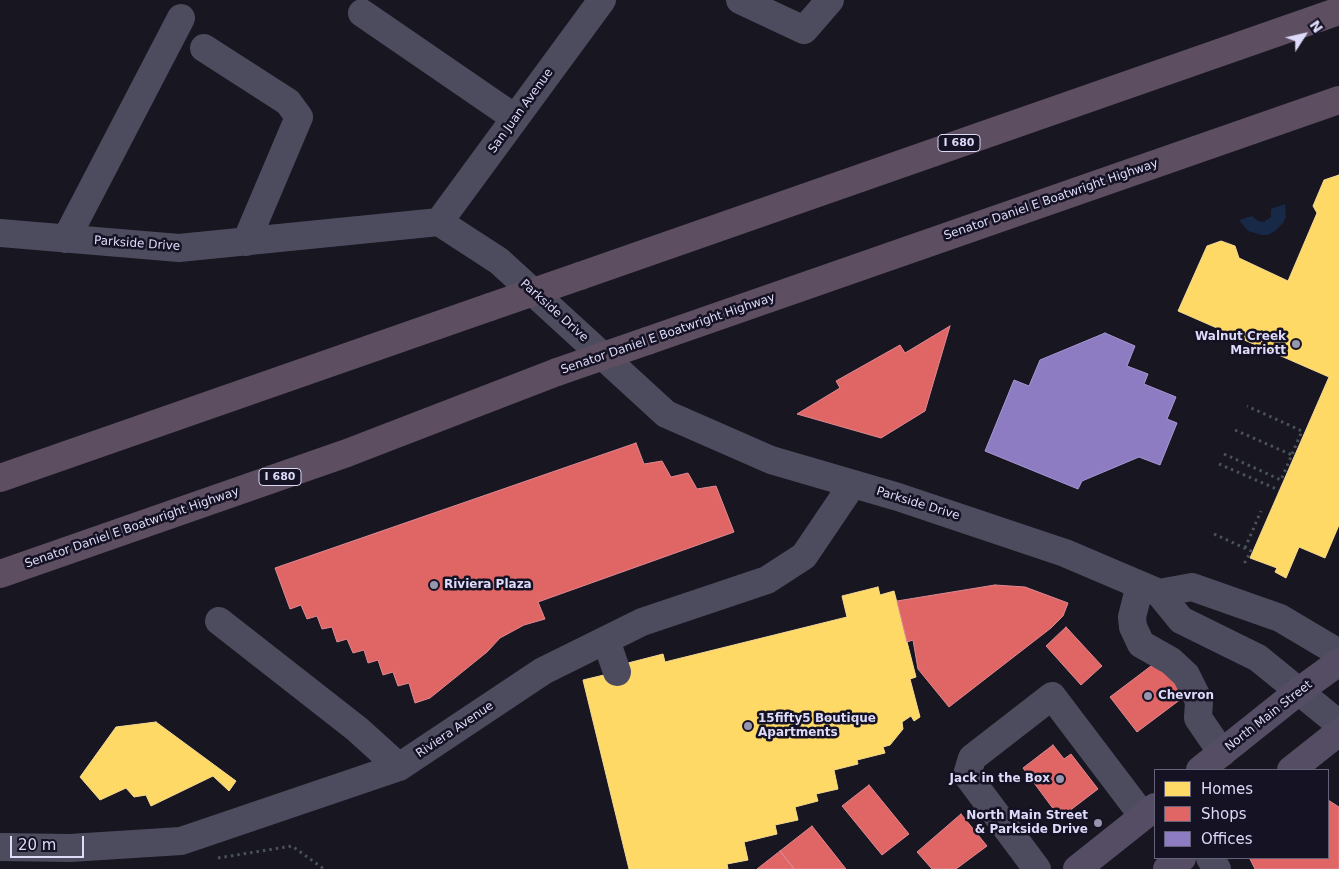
<!DOCTYPE html>
<html>
<head>
<meta charset="utf-8">
<style>
  body { margin:0 }
  #map { position:relative; width:1339px; height:869px; overflow:hidden; background:#181620; font-family:"DejaVu Sans",sans-serif }
  canvas { display:block }
  .legend { position:absolute; left:1154px; top:769px; width:175px; height:90px; box-sizing:border-box; background:#151224; border:1px solid #65627a; margin:0; padding:6px 9px; list-style:none; font-size:15px; color:#dddafa }
  .legend li { display:flex; align-items:center; gap:10px; height:25px }
  .legend b { width:25px; border:1px solid #65627a }
  .north { position:absolute; left:1279px; top:10px; width:50px; height:50px; -webkit-text-stroke:4px #151224; paint-order:stroke; rotate:55deg; font-size:14px; font-weight:700; line-height:20px; text-align:center; color:#dddafa }
  .north::after { content:''; display:block; margin:auto; width:18px; height:22px; background:#dddafa; clip-path:polygon(50% 0,100% 100%,50% 72%,0 100%) }
  .scale { position:absolute; left:10px; top:836px; width:74px; height:22px; box-sizing:border-box; border:2px solid #dddafa; border-top:0; padding-left:6px; font-size:15px; line-height:18px; white-space:nowrap; color:#dddafa; -webkit-text-stroke:4px #151224; paint-order:stroke }
</style>
</head>
<body>
<div id="map">
<canvas width="1339" height="869"></canvas>
<ul class="legend">
<li><b style="height:14px;background:#ffd966"></b>Homes</li>
<li><b style="height:14px;background:#e06666"></b>Shops</li>
<li><b style="height:14px;background:#8e7cc3"></b>Offices</li>
</ul>
<div class="north">N</div>
<div class="scale">20 m</div>
</div>
<script>
const ctx = document.querySelector('canvas').getContext('2d');
ctx.lineJoin = 'round';
function fillPath(path, color) {
  ctx.fillStyle = color;
  ctx.fill(path, 'evenodd');
}
function poly(rows) {
  const path = new Path2D();
  for (const r of rows) {
    path.moveTo(r[0], r[1]);
    for (let i = 2; i < r.length; i += 2) path.lineTo(r[i], r[i + 1]);
  }
  return path;
}
function trace(path, color, width, dash) {
  ctx.strokeStyle = color;
  ctx.lineWidth = width;
  ctx.lineCap = dash ? 'butt' : 'round';
  ctx.setLineDash(dash || []);
  ctx.stroke(path);
}
function label(font, color, halo, rows, align = 'center') {
  ctx.font = font + ' "DejaVu Sans",sans-serif';
  ctx.lineWidth = 5;
  ctx.setLineDash([]);
  ctx.textBaseline = 'middle';
  ctx.strokeStyle = halo;
  ctx.fillStyle = color;
  for (const [text, x, y, turn = 0] of rows) {
    ctx.save();
    ctx.translate(x, y);
    ctx.rotate((+turn || 0) * Math.PI / 180);
    ctx.textAlign = isNaN(turn) ? turn : align;
    if (halo) ctx.strokeText(text, 0, 0);
    ctx.fillText(text, 0, 0);
    ctx.restore();
  }
}
const water = poly([
  [1285,204,1286,217,1283,223,1274,232,1267,235,1261,235,1248,231,1239,220,1252,216,1258,221,1264,222,1271,217,1271,209]
]);
const homes = poly([
  [1339,175,1339,525,1325,558,1299,547,1286,578,1275,572,1277,568,1250,558,1329,377,1178,311,1207,246,1221,241,1235,246,1239,258,1288,281,1317,213,1313,206,1324,180,1339,175],
  [878,587,880,595,894,591,916,677,910,679,920,717,914,721,911,716,902,722,903,729,890,745,883,747,885,753,857,760,858,764,834,770,838,789,816,794,818,801,795,807,798,820,775,825,777,834,744,842,748,860,727,864,728,869,629,869,583,680,629,669,628,663,663,654,665,662,847,617,842,596,878,587],
  [156,722,236,781,229,791,213,776,151,806,146,795,134,797,126,788,100,800,80,777,116,727,156,722]
]);
const shops = poly([
  [950,326,925,411,881,438,797,414,840,388,836,381,900,345,905,353,950,326],
  [636,443,644,464,662,461,671,477,688,473,697,489,716,486,734,532,538,602,545,619,524,625,500,638,487,652,430,698,415,703,409,683,398,686,393,672,383,675,378,660,368,663,364,650,353,653,347,639,337,642,332,627,322,629,317,616,307,619,301,605,290,609,275,568,636,443],
  [995,585,1025,587,1068,603,1063,616,1051,628,949,707,918,669,913,640,907,642,897,601,995,585],
  [1066,627,1102,666,1081,685,1046,646,1066,627],
  [1159,660,1185,696,1137,732,1110,697,1159,660],
  [1053,745,1064,759,1071,754,1098,789,1060,818,1023,768,1053,745],
  [869,785,909,834,882,855,842,806,869,785],
  [1328,800,1339,807,1339,869,1255,869,1250,859,1252,858,1328,858,1328,800],
  [961,814,987,846,956,869,932,869,917,852,961,814],
  [812,826,846,869,794,869,780,851,812,826],
  [780,851,794,869,757,869,780,851]
]);
const offices = poly([
  [1105,333,1135,346,1127,366,1148,374,1144,384,1176,397,1167,419,1177,423,1160,465,1139,457,1082,481,1078,489,985,451,1014,380,1029,386,1040,360,1105,333]
]);
const path = poly([
  [1235,430,1292,455],
  [1224,454,1281,480,1302,431,1247,406],
  [1219,464,1279,490],
  [1214,534,1251,551,1243,566],
  [1245,548,1261,511],
  [218,858,292,846,324,869]
]);
const minor = poly([
  [740,0,804,30,830,0],
  [362,13,515,118],
  [204,48,288,102,299,117,246,242],
  [439,222,602,0],
  [0,233,179,248,439,222,499,261,666,414,771,460,898,497,1065,553,1159,593,1181,620,1258,658,1339,724],
  [66,239,181,18],
  [1140,585,1132,617,1133,627,1141,644,1171,661,1186,675,1199,701,1198,718,1222,753],
  [1159,593,1192,587,1280,618,1339,653],
  [219,621,357,729,399,767],
  [606,640,617,672],
  [0,847,70,848,181,841,399,767,543,671,642,622,767,580,804,556,852,485],
  [1210,858,1217,869],
  [1037,869,967,775,972,758,1052,696,1143,816]
]);
const major = poly([
  [1200,770,1299,691,1339,662],
  [1291,770,1339,732],
  [1077,869,1155,807],
  [1167,869,1182,858]
]);
const highway = poly([
  [580,276,1339,11],
  [647,341,1339,100],
  [0,478,490,307],
  [0,574,347,453,557,372]
]);
const highwayBridge = poly([
  [490,307,580,276],
  [557,372,647,341]
]);
const markers = [
  [1296,344,5,"#9895ae"],
  [434,585,5,"#9895ae"],
  [1148,696,5,"#9895ae"],
  [748,726,5,"#9895ae"],
  [1060,779,5,"#9895ae"],
  [1098,823,5,"#9895ae"]
];
const shields = [
  [959,143,42],
  [280,477,42]
];
const shieldNames = [
  ["I 680",959,143],
  ["I 680",280,477]
];
const streetNames = [
  ["San Juan Avenue",521,111,-54],
  ["Senator Daniel E Boatwright Highway",1051,200,-19],
  ["Parkside Drive",137,244,4],
  ["Parkside Drive",554,311,42],
  ["Senator Daniel E Boatwright Highway",668,334,-19],
  ["Parkside Drive",918,504,17],
  ["Senator Daniel E Boatwright Highway",132,528,-19],
  ["North Main Street",1269,716,-38],
  ["Riviera Avenue",455,730,-34]
];
const poiNames = [
  ["Walnut Creek",1286,337],
  ["Marriott",1286,351],
  ["Riviera Plaza",444,585,"left"],
  ["Chevron",1158,696,"left"],
  ["15fifty5 Boutique",758,719,"left"],
  ["Apartments",758,733,"left"],
  ["Jack in the Box",1050,779],
  ["North Main Street",1088,816],
  ["& Parkside Drive",1088,830]
];
fillPath(water, '#172946');
fillPath(homes, '#ffd966');
trace(homes, '#f5d992', 1);
fillPath(shops, '#e06666');
trace(shops, '#df8992', 1);
fillPath(offices, '#8e7cc3');
trace(offices, '#a698d4', 1);
trace(path, '#48525c', 3, [2.5, 4]);
trace(minor, '#4d4c5f', 28);
trace(major, '#544d64', 28);
trace(highway, '#5d4e61', 28);
trace(highwayBridge, '#5d4e61', 28);
for (const [x, y, r, color] of markers) {
  const dot = new Path2D();
  dot.arc(x, y, r, 0, 2 * Math.PI);
  ctx.fillStyle = color;
  ctx.fill(dot);
  trace(dot, '#151224', 2);
}
for (const [x, y, w] of shields) {
  const box = new Path2D();
  box.roundRect(x - w / 2, y - 8.5, w, 17, 4);
  ctx.fillStyle = '#151224';
  ctx.fill(box);
  trace(box, '#dddafa', 1);
}
label('bold 11px', '#dddafa', null, shieldNames);
label('12px', '#dddafa', '#151224', streetNames);
label('bold 12px', '#dddafa', '#151224', poiNames, 'right');
</script>
</body>
</html>
